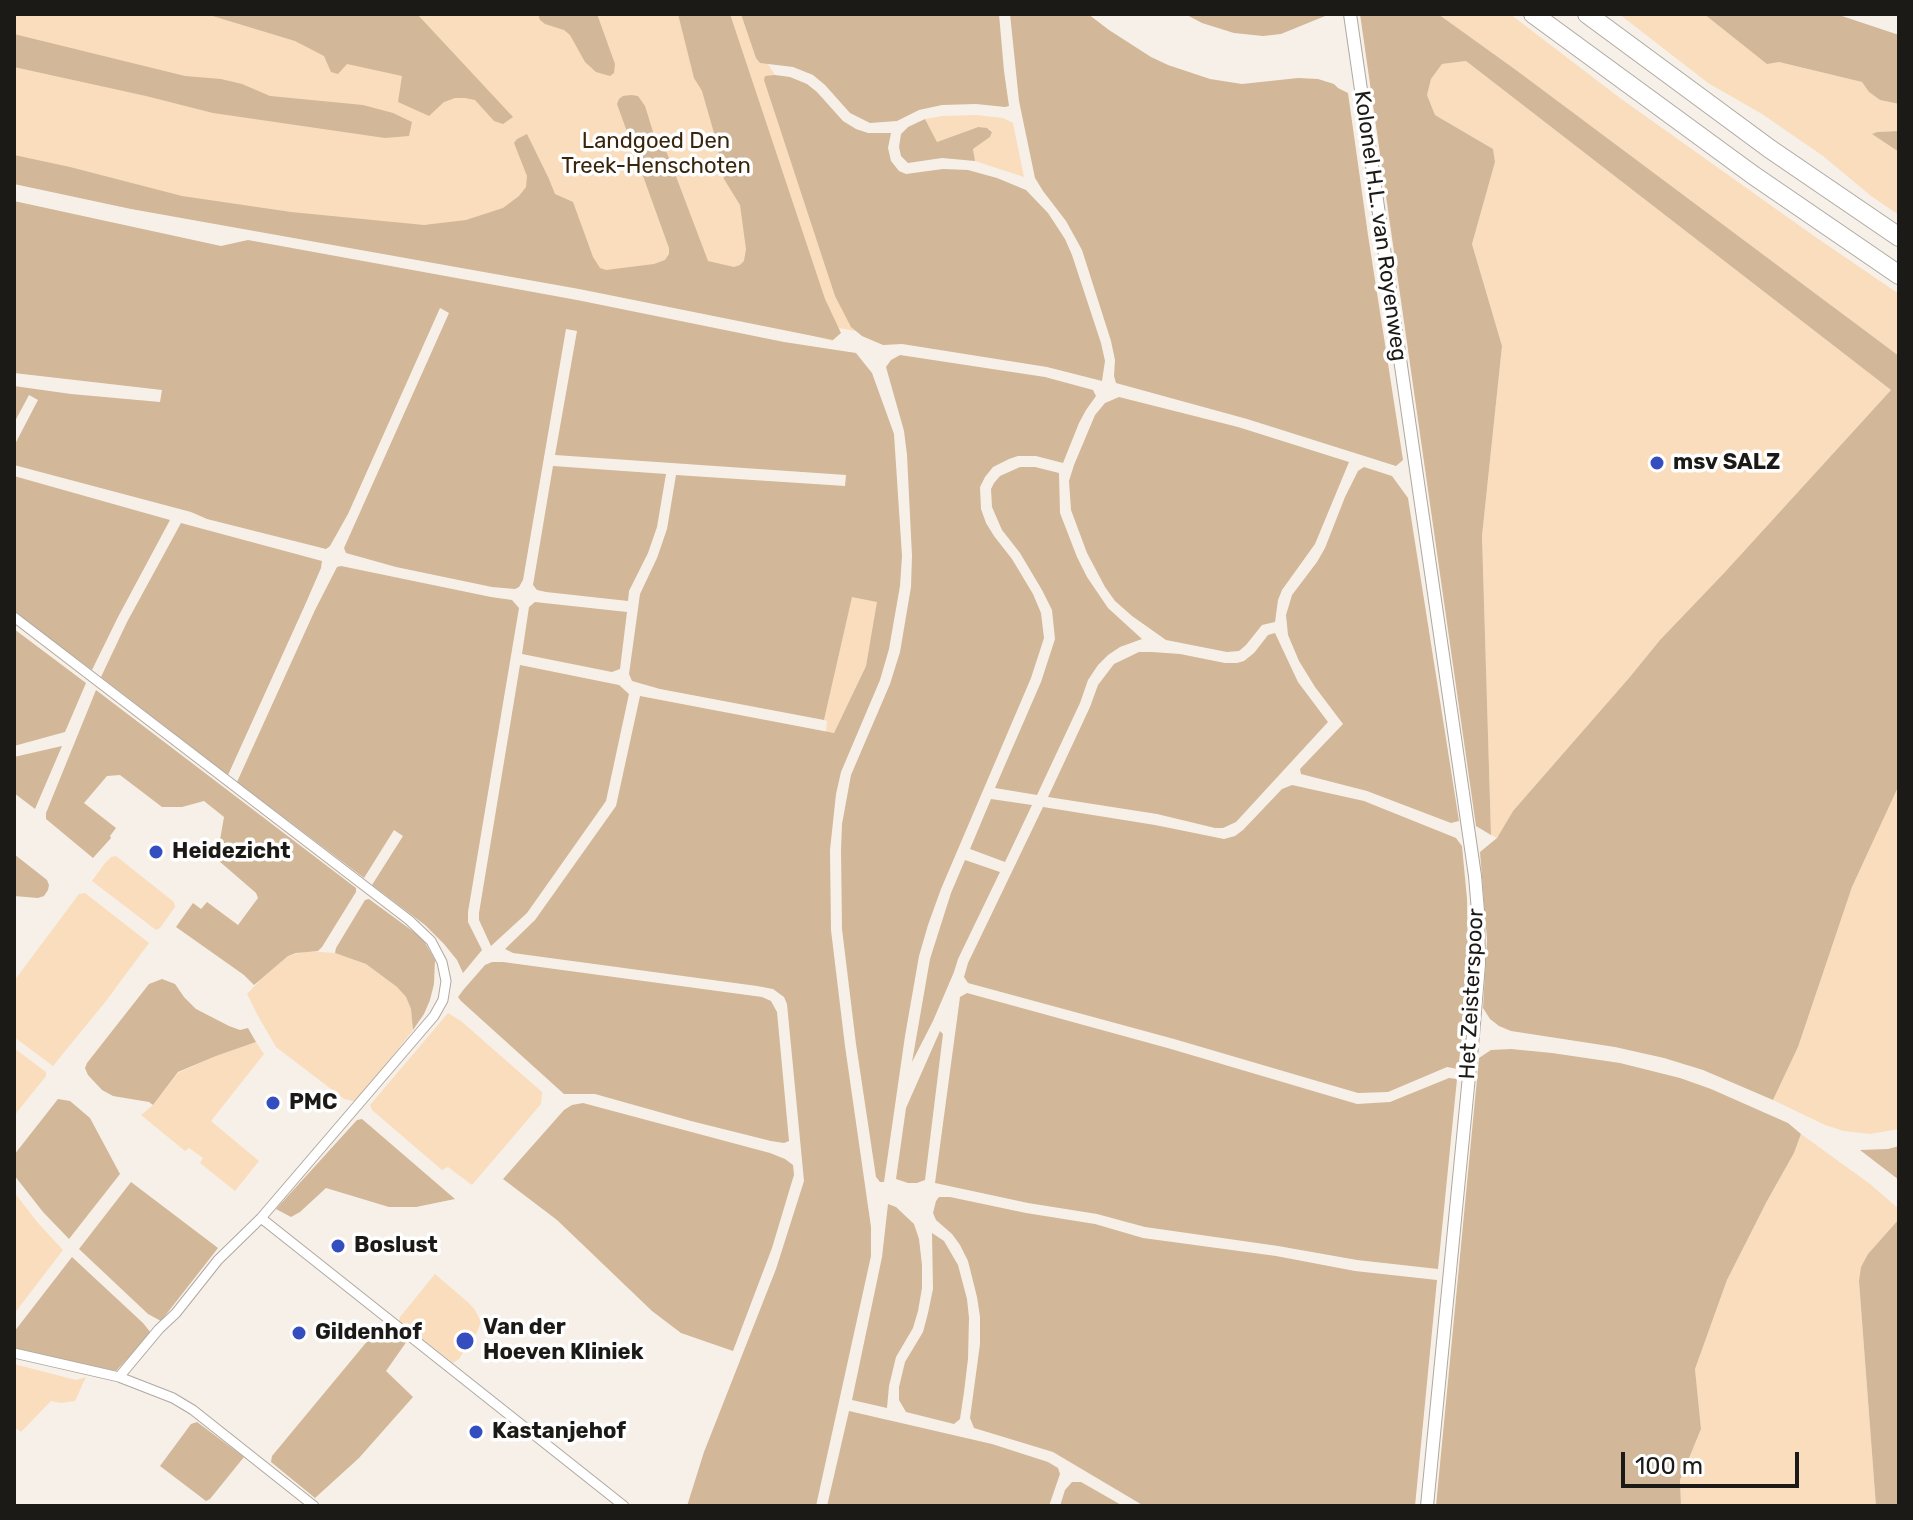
<!DOCTYPE html>
<html>
<head>
<meta charset="utf-8">
<style>
  body { margin:0 }
  #map { position:relative; width:1913px; height:1520px; overflow:hidden; background:#f7f0e8; font-family:Rubik,sans-serif }
  canvas { display:block }
  .frame { position:absolute; inset:0; border:16px solid #1c1a17; pointer-events:none }
  .scale { position:absolute; left:1621px; top:1452px; width:178px; height:36px; box-sizing:border-box; border:4px solid #1c1a17; border-top:0; padding-left:10px; font-size:24px; line-height:28px; white-space:nowrap; color:#1c1a17; -webkit-text-stroke:6px #fff; paint-order:stroke }
</style>
</head>
<body>
<div id="map">
<canvas width="1913" height="1520"></canvas>
<div class="frame"></div>
<div class="scale">100 m</div>
</div>
<script>
const ctx = document.querySelector('canvas').getContext('2d');
ctx.lineJoin = 'round';
function fillPath(path, color) {
  ctx.fillStyle = color;
  ctx.fill(path, 'evenodd');
}
function poly(rows) {
  const path = new Path2D();
  for (const r of rows) {
    path.moveTo(r[0], r[1]);
    for (let i = 2; i < r.length; i += 2) path.lineTo(r[i], r[i + 1]);
  }
  return path;
}
function trace(path, color, width, dash) {
  ctx.strokeStyle = color;
  ctx.lineWidth = width;
  ctx.lineCap = dash ? 'butt' : 'round';
  ctx.setLineDash(dash || []);
  ctx.stroke(path);
}
function label(font, color, halo, rows, align = 'center') {
  ctx.font = font + ' Rubik,sans-serif';
  ctx.lineWidth = 7;
  ctx.setLineDash([]);
  ctx.textBaseline = 'middle';
  ctx.strokeStyle = halo;
  ctx.fillStyle = color;
  for (const [text, x, y, turn = 0] of rows) {
    ctx.save();
    ctx.translate(x, y);
    ctx.rotate((+turn || 0) * Math.PI / 180);
    ctx.textAlign = isNaN(turn) ? turn : align;
    if (halo) ctx.strokeText(text, 0, 0);
    ctx.fillText(text, 0, 0);
    ctx.restore();
  }
}
const green = poly([
  [14,14,744,14,757,47,840,176,855,331,829,326,833,341,665,298,14,179],
  [1438,14,1510,14,1620,98,1814,236,1899,294,1899,356,1516,70],
  [1619,14,1704,14,1767,63,1779,62,1862,82,1869,92,1880,100,1899,104,1899,131,1877,132,1873,134,1899,152,1899,215,1871,196,1823,156,1762,114,1708,83],
  [1466,61,1891,390,1725,572,1660,640,1629,678,1513,811,1497,838,1491,835,1482,536,1502,346,1472,244,1495,162,1493,149,1435,115,1427,95,1431,79,1442,64],
  [976,115,1003,118,1013,123,1024,177,975,161,973,149,990,137,992,132,990,129,977,127,937,142,925,119,942,116],
  [852,596,878,602,866,666,834,733,826,732,827,721,824,720],
  [1899,785,1899,1129,1870,1134,1844,1131,1825,1125,1773,1100,1798,1047,1852,887],
  [116,856,174,902,175,907,160,928,156,930,92,881,105,863,111,857],
  [85,893,149,943,106,1001,53,1066,14,1037,14,981,79,894],
  [307,951,335,953,366,964,397,987,406,997,411,1009,413,1030,356,1102,344,1099,276,1047,258,1016,247,994,262,978,288,956],
  [448,1013,461,1021,542,1092,541,1104,472,1185,448,1167,442,1170,372,1110,370,1105],
  [256,1042,264,1054,211,1121,259,1161,235,1191,200,1163,203,1158,189,1148,185,1151,141,1115,153,1105,178,1073,216,1056],
  [14,1048,46,1072,46,1076,14,1116],
  [1801,1134,1870,1184,1899,1209,1899,1219,1868,1254,1859,1281,1876,1506,1681,1506,1680,1480,1701,1429,1695,1369,1727,1280,1767,1201,1794,1153],
  [14,1192,38,1223,63,1250,14,1314],
  [435,1274,470,1304,475,1310,481,1322,477,1332,459,1359,453,1363,399,1321,400,1317],
  [14,1364,76,1380,86,1377,75,1401,61,1403,51,1401,21,1432,14,1427]
]);
const forest = poly([
  [206,14,417,14,513,117,503,124,494,121,475,100,465,98,455,98,444,102,429,116,398,102,402,76,347,64,338,74,331,72,324,56,295,41],
  [538,14,597,14,615,64,614,73,610,76,596,72,585,62,570,35,564,30,545,24,540,20],
  [678,14,730,14,825,299,841,333,833,340,579,289,131,209,14,184,14,155,70,167,182,196,291,212,424,225,466,220,503,208,519,196,526,187,527,176,514,143,517,139,527,134,549,179,555,194,573,202,593,257,600,268,606,270,654,264,665,260,669,254,669,248,617,104,619,99,623,96,631,95,638,96,645,106,654,135,662,142,669,158,708,261,734,267,740,265,744,261,746,249,740,205,724,179,716,140,702,91,694,78],
  [741,14,999,14,1004,71,1009,106,1005,107,976,104,942,105,919,110,897,121,870,123,850,113,825,85,813,75,793,67,760,63,756,58],
  [1010,14,1088,14,1109,30,1151,57,1168,65,1210,79,1242,84,1298,78,1318,79,1334,84,1338,88,1348,93,1368,235,1403,460,1396,466,1247,419,1116,383,1114,376,1115,360,1111,341,1082,250,1066,221,1043,191,1035,178,1019,101],
  [1185,14,1330,14,1281,34,1263,36,1234,33,1202,23],
  [1360,14,1438,14,1516,70,1899,356,1899,785,1852,887,1798,1047,1773,1100,1703,1070,1664,1058,1615,1047,1511,1031,1499,1026,1490,1019,1483,1008,1487,940,1480,852,1497,838,1513,811,1629,678,1660,640,1725,572,1891,390,1466,61,1442,64,1431,79,1427,95,1435,115,1493,149,1495,162,1472,244,1502,346,1482,536,1491,835,1476,826],
  [1704,14,1836,14,1899,35,1899,104,1880,100,1869,92,1862,82,1779,62,1767,64],
  [14,34,185,76,221,79,242,84,270,96,363,105,393,113,412,122,409,136,385,138,213,113,146,96,14,67],
  [775,75,790,77,807,84,817,92,843,121,856,129,868,133,891,133,888,148,891,161,899,171,906,174,943,169,968,170,997,178,1026,190,1048,213,1065,239,1072,255,1101,343,1105,361,1102,381,1047,367,902,344,883,345,862,336,851,327,835,296,764,80,765,76],
  [925,119,937,142,978,127,987,128,992,132,990,137,973,149,975,161,942,158,908,163,901,156,899,147,901,134,908,127],
  [1899,131,1899,152,1872,134,1877,132],
  [14,201,221,246,248,240,577,300,784,342,856,353,872,373,894,434,902,556,900,586,889,649,880,680,841,772,836,794,830,850,831,930,845,1046,871,1227,871,1256,816,1506,687,1506,704,1452,776,1269,804,1181,787,1004,784,997,773,989,757,986,513,953,505,949,535,920,616,806,640,696,834,733,866,666,877,602,852,597,824,720,660,689,632,681,629,674,640,594,657,558,667,529,676,475,845,486,846,475,555,455,577,331,566,329,523,580,519,587,515,589,492,587,396,567,346,553,344,548,449,313,440,308,348,514,330,546,326,549,207,519,191,512,14,465,14,446,38,400,29,395,14,423,14,386,71,394,160,402,162,390,14,373],
  [900,355,1045,377,1093,390,1096,396,1086,410,1079,423,1063,463,1036,456,1018,456,1009,459,993,467,985,477,980,487,981,509,986,523,994,536,1012,559,1033,594,1041,613,1044,638,1031,678,941,889,928,925,919,956,905,1036,884,1182,880,1182,876,1177,856,1044,842,929,841,850,842,824,851,775,890,684,900,652,911,587,912,556,907,455,904,431,886,367,891,360],
  [1119,397,1238,427,1349,462,1315,544,1282,590,1278,600,1275,622,1262,625,1246,645,1239,651,1227,652,1166,640,1132,616,1115,601,1105,587,1087,553,1071,510,1069,481,1074,465,1095,415,1105,403],
  [553,466,666,474,657,527,648,553,629,591,628,601,546,592,537,590,533,585],
  [1020,467,1035,467,1059,473,1060,513,1077,557,1087,577,1108,608,1142,639,1120,647,1108,655,1098,665,1088,680,1080,703,1037,795,995,788,1041,682,1055,639,1052,610,1042,590,1020,553,1002,530,992,507,991,489,994,483,1000,476],
  [1364,467,1392,476,1408,498,1459,821,1451,823,1367,791,1301,774,1300,769,1343,724,1315,687,1299,661,1288,635,1286,615,1292,595,1317,562,1325,548,1345,497,1358,471],
  [14,476,170,520,118,617,92,670,14,612],
  [181,523,322,561,321,568,305,605,228,775,101,677,127,622],
  [341,566,491,597,512,600,519,608,468,912,468,922,482,950,463,973,457,960,444,944,425,925,372,885,403,836,394,830,364,878,237,782,315,610,337,567],
  [535,602,627,612,620,669,612,672,522,654,529,607],
  [14,629,86,683,65,732,14,746],
  [1275,633,1298,682,1328,722,1236,822,1223,828,1215,828,1157,814,1048,797,1090,707,1098,685,1114,664,1139,652,1152,652,1180,654,1225,663,1237,663,1244,661,1254,653,1268,635],
  [520,665,619,685,629,694,606,801,527,913,491,946,479,920,479,913],
  [96,690,356,888,356,892,322,947,318,951,296,953,288,956,254,985,244,975,176,927,193,903,201,909,207,902,238,925,258,898,256,893,219,861,217,857,224,817,204,801,182,807,162,807,120,775,107,776,84,803,116,828,110,836,111,838,93,858,46,819,46,813],
  [62,746,35,809,14,793,14,757],
  [1292,785,1364,801,1456,838,1462,846,1467,899,1468,965,1466,1004,1458,1069,1447,1067,1388,1092,1358,1093,1174,1039,968,983,964,977,968,963,1043,807,1155,825,1224,839,1235,836,1243,830,1282,789],
  [991,799,1032,805,1005,862,970,849],
  [14,854,47,880,49,885,48,890,44,896,38,898,14,896],
  [965,860,1000,872,958,959,954,972,933,1021,912,1062,930,959,951,893],
  [369,899,418,935,424,941,435,960,434,984,430,1000,424,1014,413,1030,411,1009,406,997,397,987,366,964,335,953,336,948,365,900],
  [492,962,503,962,762,997,771,1001,777,1012,789,1141,784,1143,771,1141,691,1121,595,1094,564,1094,461,1001,458,997,464,989,485,965],
  [162,979,175,984,184,997,196,1009,229,1026,240,1030,248,1028,256,1042,216,1056,178,1072,153,1105,149,1102,113,1096,102,1090,88,1075,85,1068,87,1063,149,984],
  [967,993,1171,1049,1357,1104,1390,1102,1449,1078,1457,1079,1438,1269,1357,1260,1278,1246,1145,1227,1097,1214,1028,1203,935,1183,960,997],
  [940,1031,943,1034,925,1180,917,1183,908,1183,896,1179,906,1108],
  [1511,1049,1552,1053,1620,1063,1680,1078,1711,1089,1788,1123,1801,1134,1794,1153,1767,1201,1727,1280,1695,1369,1701,1429,1680,1480,1681,1506,1436,1506,1479,1058,1491,1050],
  [58,1099,70,1101,90,1118,120,1174,69,1239,43,1212,14,1175,14,1155],
  [583,1103,770,1153,785,1159,793,1165,794,1175,790,1188,772,1248,733,1351,681,1333,652,1311,557,1220,503,1179,564,1110,572,1105],
  [362,1119,455,1199,416,1207,389,1207,326,1188,300,1212,291,1217,276,1209,357,1120],
  [1899,1146,1899,1180,1860,1150,1888,1149],
  [131,1182,218,1248,161,1321,148,1314,79,1249],
  [939,1197,950,1197,1026,1213,1095,1224,1143,1238,1276,1256,1355,1271,1437,1280,1415,1506,1144,1506,1053,1452,974,1428,970,1418,980,1344,980,1317,977,1297,968,1261,960,1245,952,1234,936,1220,933,1213,936,1201],
  [888,1204,896,1207,914,1224,919,1239,922,1265,922,1288,918,1311,913,1328,896,1357,889,1386,887,1408,852,1400,882,1257],
  [1899,1219,1899,1506,1876,1506,1859,1281,1861,1267,1868,1254],
  [932,1233,944,1241,958,1265,967,1299,969,1318,968,1359,964,1392,960,1419,954,1424,906,1412,899,1400,899,1387,905,1362,923,1332,928,1313,933,1289],
  [72,1257,143,1323,151,1333,116,1371,14,1349,14,1332],
  [386,1325,407,1341,386,1371,413,1397,359,1458,315,1498,271,1462,272,1456,379,1327],
  [849,1411,992,1444,1048,1462,1058,1468,1060,1474,1049,1506,827,1506],
  [197,1422,244,1457,210,1499,206,1501,160,1466,191,1424],
  [1072,1482,1081,1482,1123,1506,1060,1506,1065,1490]
]);
const minor = poly([
  [14,617,409,920,431,941,442,962,446,981,443,1000,434,1016,261,1218,218,1260,176,1313,159,1329,119,1377],
  [261,1218,624,1506],
  [14,1353,119,1377,173,1398,193,1410,314,1506]
]);
const tertiary = poly([
  [1350,14,1475,876,1478,911,1479,964,1473,1035,1427,1506]
]);
const motorway = poly([
  [1533,14,1753,175,1899,275],
  [1587,14,1770,149,1899,237]
]);
const markers = [
  [1657,463,8,"#344ebf"],
  [156,852,8,"#344ebf"],
  [273,1103,8,"#344ebf"],
  [338,1246,8,"#344ebf"],
  [299,1333,8,"#344ebf"],
  [465,1341,10,"#344ebf"],
  [476,1432,8,"#344ebf"]
];
const parkNames = [
  ["Landgoed Den",656,142],
  ["Treek-Henschoten",656,167]
];
const streetNames = [
  ["Kolonel H.L. van Royenweg",1380,226,82],
  ["Het Zeisterspoor",1472,994,-87]
];
const poiNames = [
  ["msv SALZ",1673,463],
  ["Heidezicht",172,852],
  ["PMC",289,1103],
  ["Boslust",354,1246],
  ["Van der",483,1328],
  ["Hoeven Kliniek",483,1353],
  ["Gildenhof",315,1333],
  ["Kastanjehof",492,1432]
];
fillPath(green, '#f9ddbd');
fillPath(forest, '#d2b798');
trace(minor, '#afa8a0', 11);
trace(tertiary, '#afa8a0', 14);
trace(motorway, '#afa8a0', 20);
trace(minor, '#fff', 9);
trace(tertiary, '#fff', 12);
trace(motorway, '#fff', 18);
for (const [x, y, r, color] of markers) {
  const dot = new Path2D();
  dot.arc(x, y, r, 0, 2 * Math.PI);
  ctx.fillStyle = color;
  ctx.fill(dot);
  trace(dot, '#fff', 3);
}
label('22px', '#39250b', '#fff', parkNames);
label('22px', '#1c1a17', '#fff', streetNames);
label('bold 22px', '#1c1a17', '#fff', poiNames, 'left');
</script>
</body>
</html>
